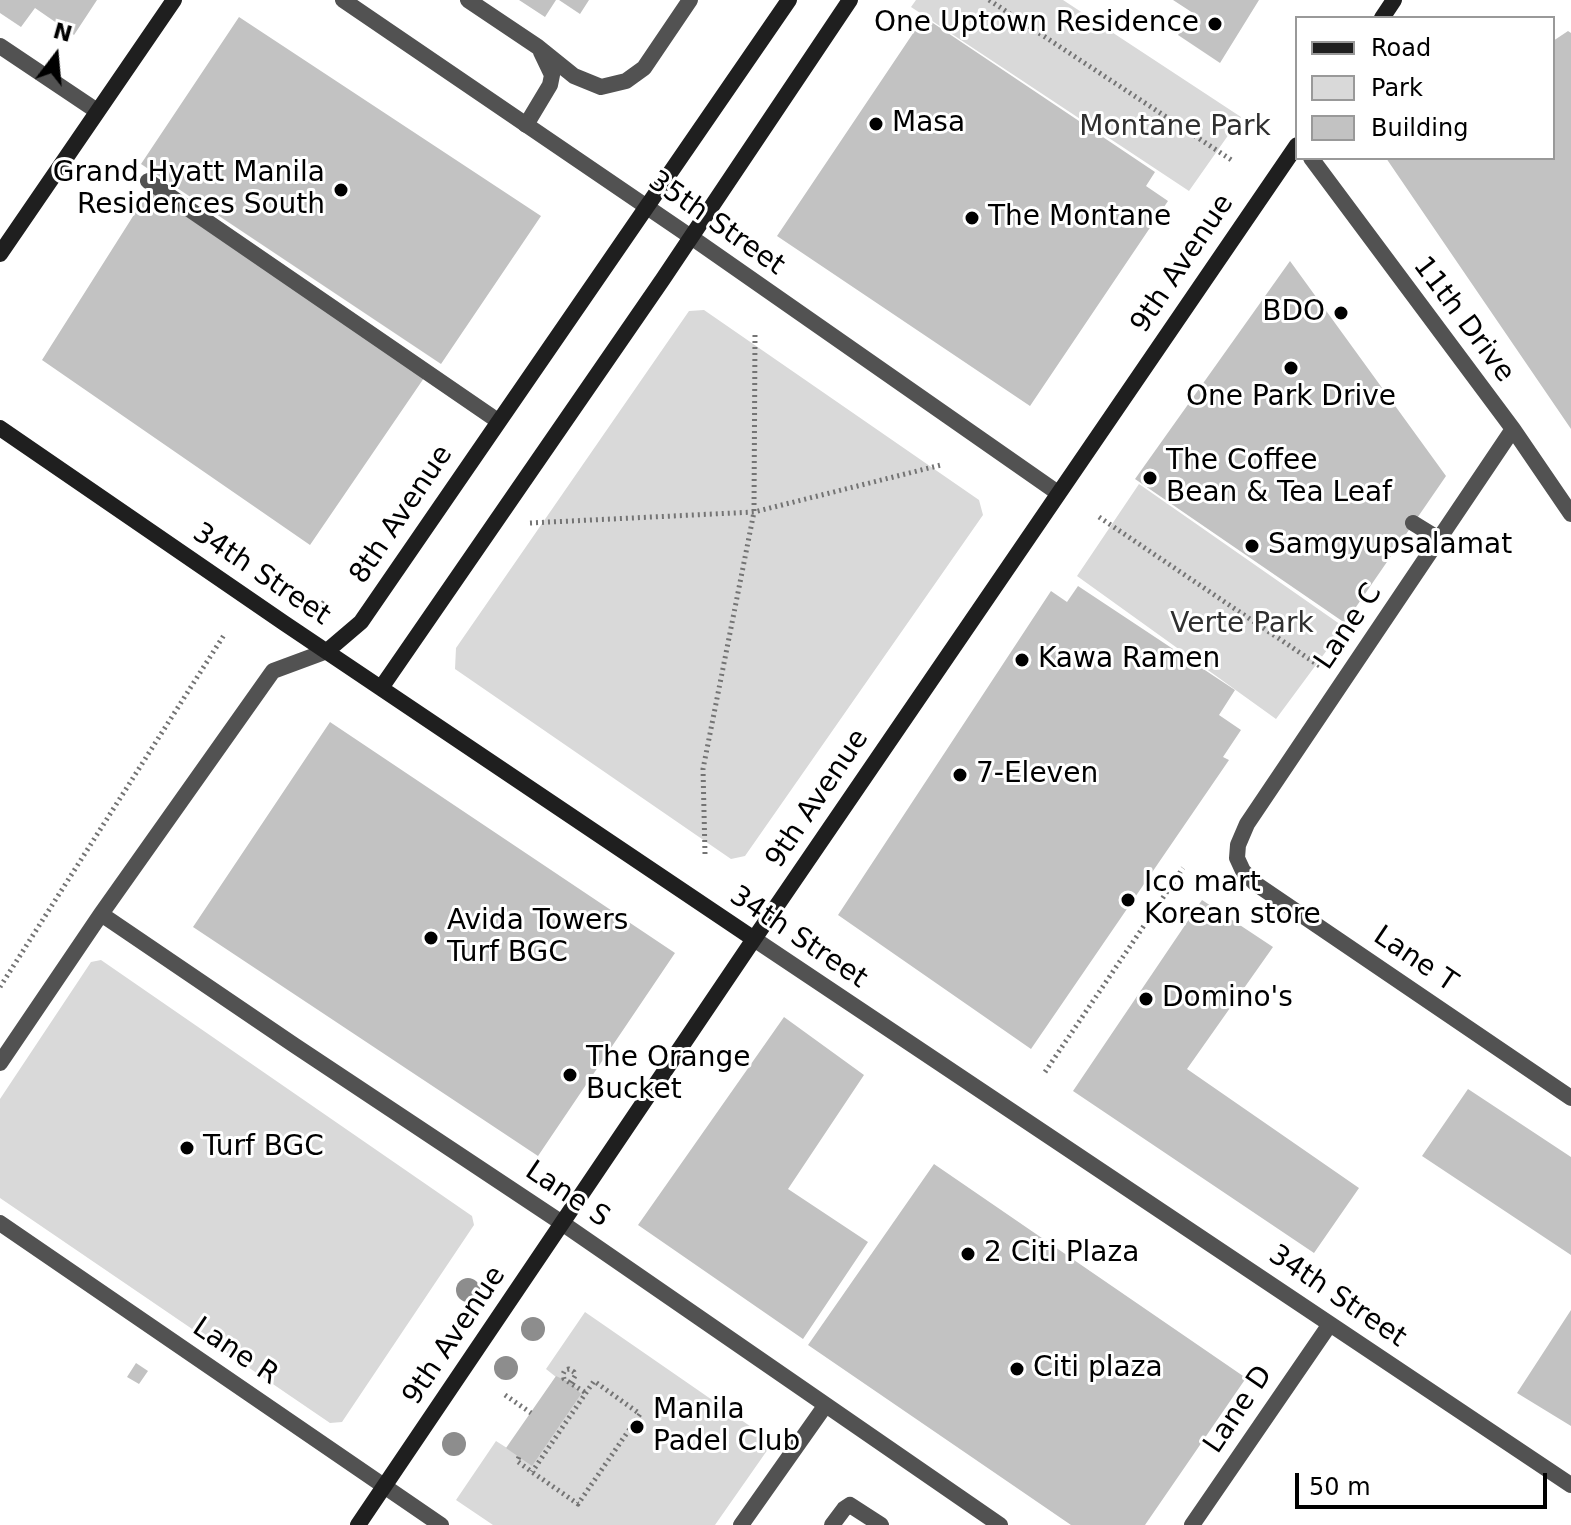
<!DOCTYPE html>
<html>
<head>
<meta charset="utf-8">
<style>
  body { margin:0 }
  #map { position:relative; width:1571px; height:1525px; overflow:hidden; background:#fff; font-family:"DejaVu Sans",sans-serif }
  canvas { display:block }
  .legend { position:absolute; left:1295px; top:16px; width:260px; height:144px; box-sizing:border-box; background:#fff; border:2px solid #999; margin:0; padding:10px 14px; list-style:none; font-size:24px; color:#000 }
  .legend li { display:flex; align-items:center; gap:16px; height:40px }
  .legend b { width:40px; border:2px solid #999 }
  .north { position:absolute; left:16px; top:16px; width:80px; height:80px; -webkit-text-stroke:6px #fff; paint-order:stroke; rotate:16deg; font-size:22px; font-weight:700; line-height:32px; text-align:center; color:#000 }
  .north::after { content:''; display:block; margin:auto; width:28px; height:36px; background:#000; clip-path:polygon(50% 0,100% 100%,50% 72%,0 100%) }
  .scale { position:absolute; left:1295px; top:1473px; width:252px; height:36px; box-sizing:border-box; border:4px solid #000; border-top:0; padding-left:10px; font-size:24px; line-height:28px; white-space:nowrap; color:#000; -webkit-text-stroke:6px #fff; paint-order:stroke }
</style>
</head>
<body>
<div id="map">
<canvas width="1571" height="1525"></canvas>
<ul class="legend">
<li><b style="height:10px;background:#1f1f1f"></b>Road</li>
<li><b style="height:22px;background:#d9d9d9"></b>Park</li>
<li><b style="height:22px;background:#c2c2c2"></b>Building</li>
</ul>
<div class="north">N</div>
<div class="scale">50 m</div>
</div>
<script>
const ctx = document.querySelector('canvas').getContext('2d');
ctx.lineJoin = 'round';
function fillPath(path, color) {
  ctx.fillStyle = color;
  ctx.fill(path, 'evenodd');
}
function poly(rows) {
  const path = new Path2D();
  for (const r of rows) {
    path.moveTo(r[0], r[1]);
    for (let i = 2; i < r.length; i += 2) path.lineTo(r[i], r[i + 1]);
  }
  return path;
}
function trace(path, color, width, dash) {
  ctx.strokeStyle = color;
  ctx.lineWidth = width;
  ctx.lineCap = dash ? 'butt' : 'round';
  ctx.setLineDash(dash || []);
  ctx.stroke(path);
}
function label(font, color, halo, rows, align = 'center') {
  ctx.font = font + ' "DejaVu Sans",sans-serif';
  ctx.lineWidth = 6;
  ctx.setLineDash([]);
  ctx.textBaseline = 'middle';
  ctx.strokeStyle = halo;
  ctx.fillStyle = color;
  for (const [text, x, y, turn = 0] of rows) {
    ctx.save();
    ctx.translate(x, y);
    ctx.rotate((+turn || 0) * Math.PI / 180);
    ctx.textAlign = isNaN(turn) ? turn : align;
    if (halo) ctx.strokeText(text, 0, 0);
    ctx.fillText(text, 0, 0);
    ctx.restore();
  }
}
const green = poly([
  [916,0,1063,0,1241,117,1189,191,911,7],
  [704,310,979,500,983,515,745,856,731,859,455,669,456,648,689,311],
  [1139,484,1344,627,1276,719,1077,576],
  [101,960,472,1216,474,1225,342,1422,330,1423,0,1198,0,1099,91,962],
  [585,1312,773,1442,715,1525,493,1525,456,1500,496,1441,507,1448,556,1377,546,1369]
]);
const building = poly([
  [0,0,97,0,74,35,35,8,21,27,0,13],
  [519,0,556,0,545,17],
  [559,0,589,0,580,14],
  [1173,0,1259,0,1220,63,1178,35,1193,13],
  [239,17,541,216,441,364,141,164],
  [924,17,1155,172,1146,186,1168,201,1030,406,777,236],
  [1568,31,1571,33,1571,429,1386,158,1553,158,1553,41],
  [149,191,424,378,310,545,42,360],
  [1290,261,1446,476,1345,623,1135,479],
  [1078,586,1235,690,1219,715,1241,730,1223,757,1229,760,1031,1049,838,915,1051,591,1067,602],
  [330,722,675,953,538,1156,193,927],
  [1202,900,1273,947,1187,1069,1359,1188,1314,1253,1073,1091],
  [784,1017,864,1075,788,1189,868,1242,803,1339,638,1225],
  [1468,1089,1571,1157,1571,1255,1422,1156],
  [934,1164,1246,1378,1145,1525,1071,1525,808,1345],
  [1571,1310,1571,1426,1517,1393],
  [136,1363,148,1371,139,1384,127,1377],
  [556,1376,571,1383,581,1394,532,1466,506,1448]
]);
const path = poly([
  [989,0,1233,161],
  [1099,517,1321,667],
  [530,523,754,512,941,465],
  [316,613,326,599],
  [705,854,703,769,754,512,755,335],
  [0,987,224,635],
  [1045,1072,1183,868],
  [571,1383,575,1376,574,1372,569,1369,565,1370,563,1374,564,1379,586,1393],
  [505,1395,531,1413],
  [519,1457,517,1461,532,1472,578,1504,640,1414,594,1381,532,1472]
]);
const lane = poly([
  [468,0,538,47,574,76,601,87,626,81,644,68,690,0],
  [526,125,550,85,552,75,541,52],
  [148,181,498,421],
  [1413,523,1439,539],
  [832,1525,844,1509,850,1505,881,1525]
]);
const street = poly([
  [343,0,691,237,1058,493],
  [0,46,97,111],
  [1311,158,1513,429,1571,514],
  [1513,429,1247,824,1238,845,1237,858,1243,871,1256,884,1571,1098],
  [101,914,294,1045,562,1223,1000,1525],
  [754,939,1571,1485],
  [0,1063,101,914,273,671,327,651],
  [0,1223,441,1525],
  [741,1525,825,1406],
  [1192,1525,1330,1324]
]);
const secondary = poly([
  [1382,18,1394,0],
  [0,254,174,0],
  [0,428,284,623,754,939],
  [327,651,361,622,789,0],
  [381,688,663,279,850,0],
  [358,1525,754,939,1297,145]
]);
const trees = [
  [468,1290],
  [533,1329],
  [506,1368],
  [454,1444]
];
const markers = [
  [1215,24,8,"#000"],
  [876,124,8,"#000"],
  [341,190,8,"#000"],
  [972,218,8,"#000"],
  [1341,313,8,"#000"],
  [1291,368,8,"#000"],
  [1150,478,8,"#000"],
  [1252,546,8,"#000"],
  [1022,660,8,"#000"],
  [960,775,8,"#000"],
  [1128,900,8,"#000"],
  [431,938,8,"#000"],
  [1146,999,8,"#000"],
  [570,1075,8,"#000"],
  [187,1148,8,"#000"],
  [968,1254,8,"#000"],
  [1017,1369,8,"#000"],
  [637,1427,8,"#000"]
];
const poiNames = [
  ["One Uptown Residence",1199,24,"right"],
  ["Masa",892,124],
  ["Grand Hyatt Manila",325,174,"right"],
  ["Residences South",325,206,"right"],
  ["The Montane",988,218],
  ["BDO",1325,313,"right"],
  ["One Park Drive",1291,398,"center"],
  ["The Coffee",1166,462],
  ["Bean & Tea Leaf",1166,494],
  ["Samgyupsalamat",1268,546],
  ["Kawa Ramen",1038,660],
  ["7-Eleven",976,775],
  ["Ico mart",1144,884],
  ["Korean store",1144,916],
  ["Avida Towers",447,922],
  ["Turf BGC",447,954],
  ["Domino's",1162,999],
  ["The Orange",586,1059],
  ["Bucket",586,1091],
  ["Turf BGC",203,1148],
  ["2 Citi Plaza",984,1254],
  ["Citi plaza",1033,1369],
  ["Manila",653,1411],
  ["Padel Club",653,1443]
];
const parkNames = [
  ["Montane Park",1175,128],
  ["Verte Park",1242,625]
];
const streetNames = [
  ["35th Street",716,224,35],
  ["9th Avenue",1183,264,-56],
  ["11th Drive",1463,320,53],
  ["8th Avenue",402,515,-56],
  ["34th Street",261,575,34],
  ["Lane C",1349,627,-56],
  ["9th Avenue",818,799,-56],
  ["34th Street",798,938,34],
  ["Lane T",1415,960,34],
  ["Lane S",567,1195,34],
  ["34th Street",1337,1297,34],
  ["9th Avenue",455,1336,-56],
  ["Lane R",235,1352,34],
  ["Lane D",1239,1410,-56]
];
fillPath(green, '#d9d9d9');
fillPath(building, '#c2c2c2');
trace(path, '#747474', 5, [2, 4]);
trace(lane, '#525252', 16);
trace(street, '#525252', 16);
trace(secondary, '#1f1f1f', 16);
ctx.fillStyle = '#8d8d8d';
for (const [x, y] of trees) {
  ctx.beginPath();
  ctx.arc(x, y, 12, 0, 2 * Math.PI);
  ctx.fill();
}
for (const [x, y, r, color] of markers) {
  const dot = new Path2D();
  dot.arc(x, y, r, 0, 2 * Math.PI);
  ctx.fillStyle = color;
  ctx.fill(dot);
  trace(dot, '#fff', 3);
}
label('28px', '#000', '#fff', poiNames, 'left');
label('28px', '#303030', '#fff', parkNames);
label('28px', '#000', '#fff', streetNames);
</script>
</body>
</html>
